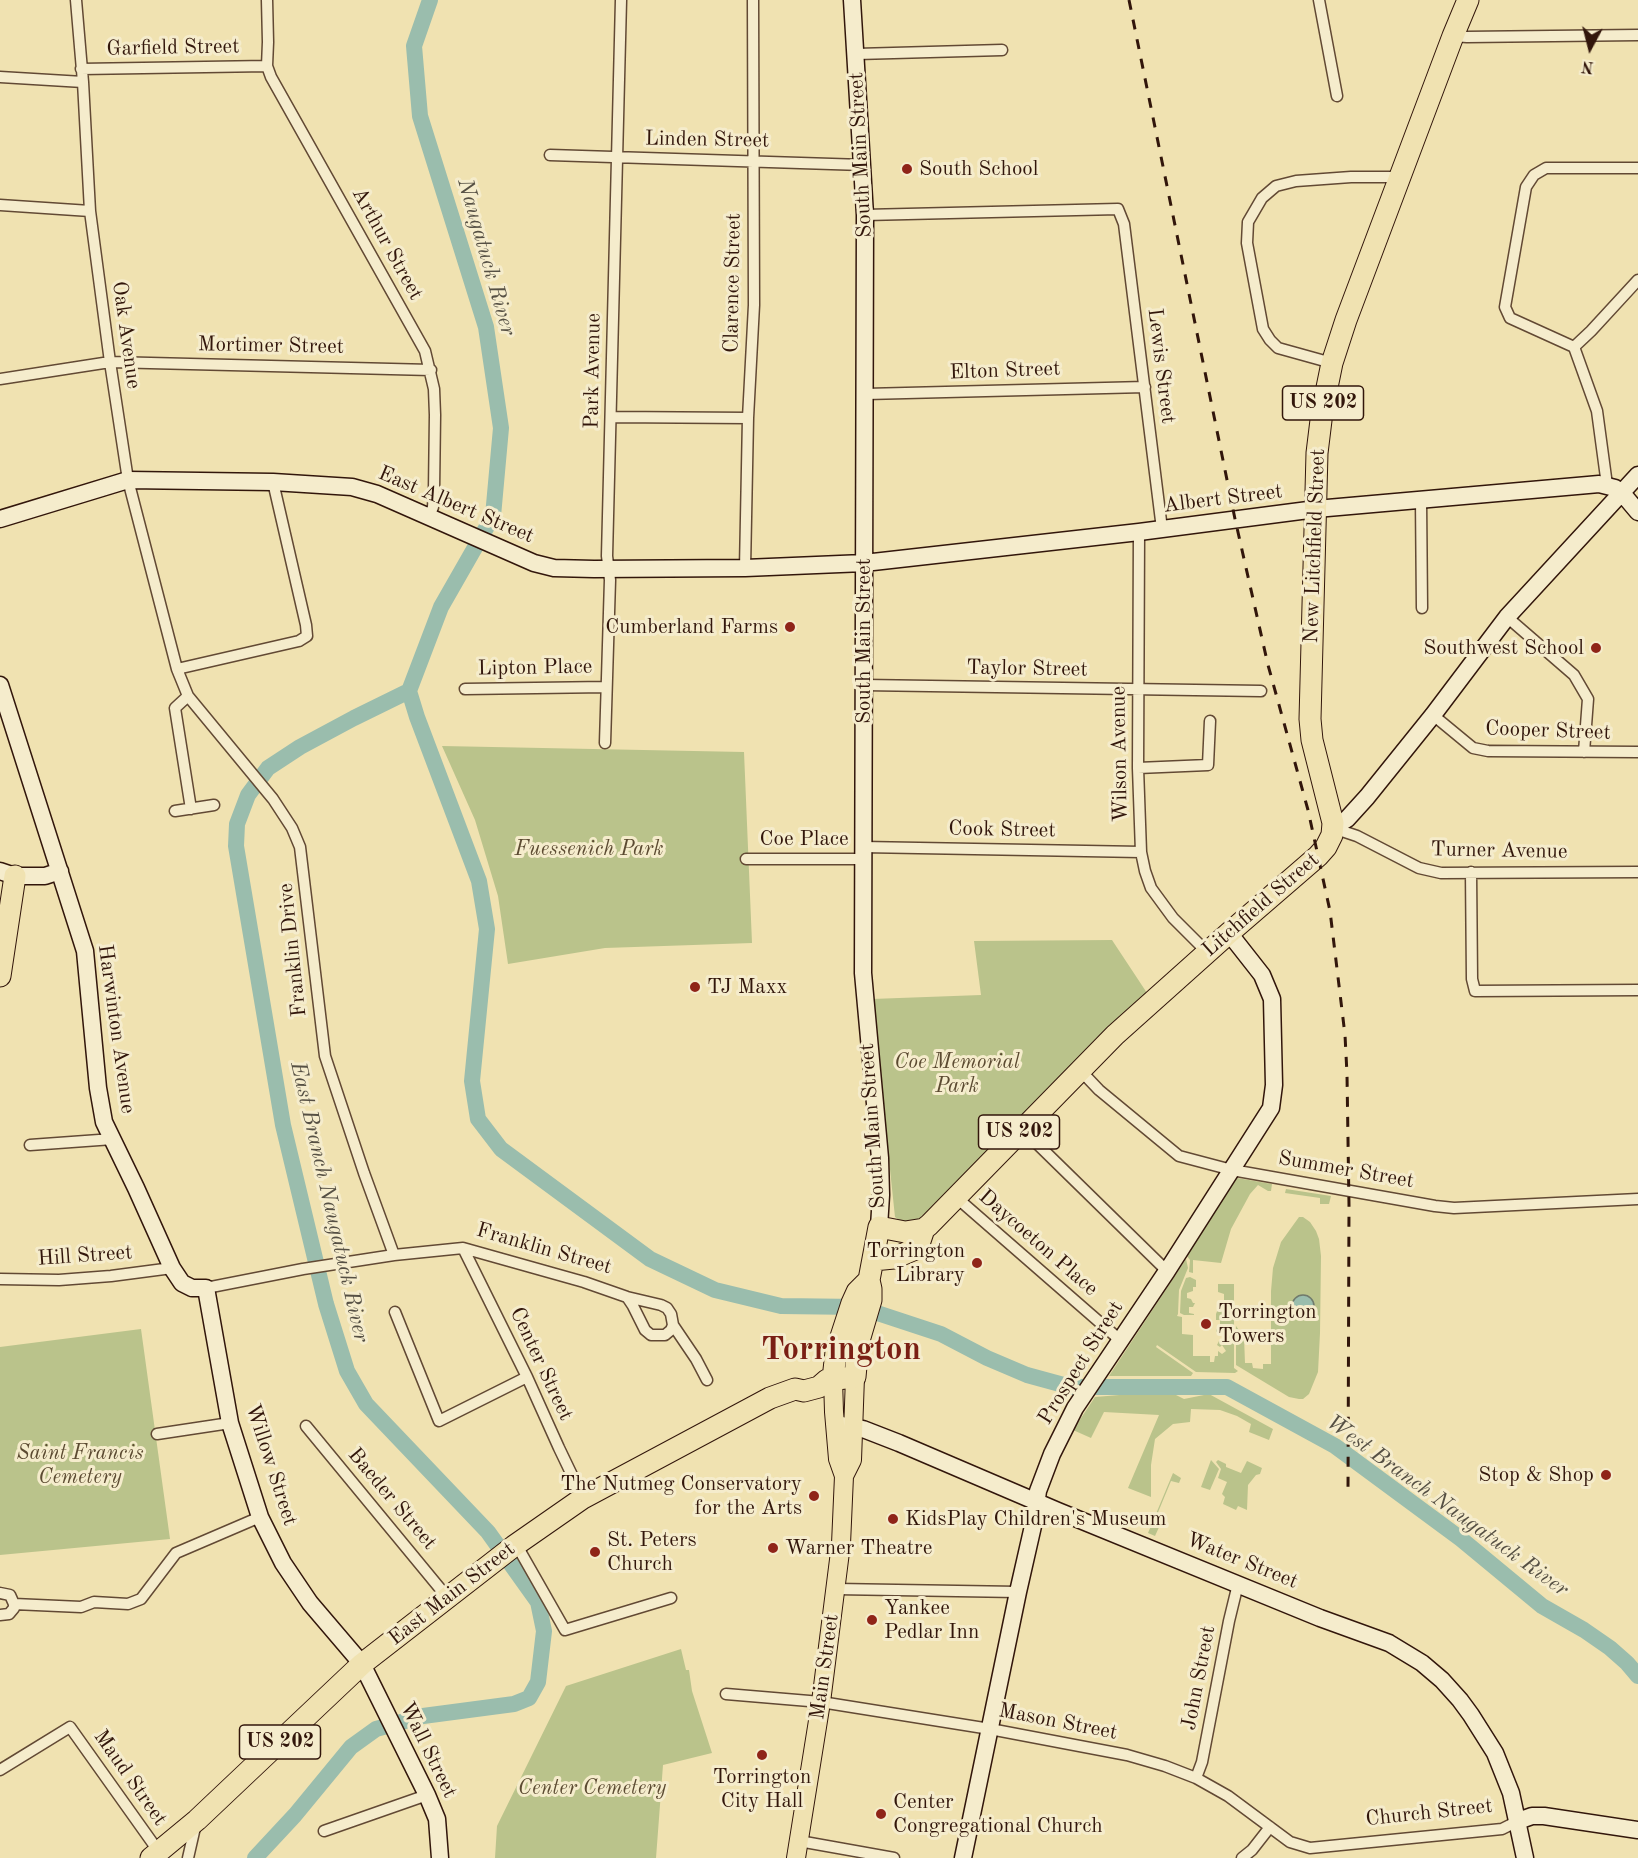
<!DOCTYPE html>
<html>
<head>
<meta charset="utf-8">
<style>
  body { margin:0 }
  #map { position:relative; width:1638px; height:1858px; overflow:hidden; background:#f0e2b1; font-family:"Old Standard TT",serif }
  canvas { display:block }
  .north { position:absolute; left:1560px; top:18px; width:60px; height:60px; -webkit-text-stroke:4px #f5eccc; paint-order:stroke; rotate:187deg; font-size:16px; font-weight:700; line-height:24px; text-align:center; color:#32160b }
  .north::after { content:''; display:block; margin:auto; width:21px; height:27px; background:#32160b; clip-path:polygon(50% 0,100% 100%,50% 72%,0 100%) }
</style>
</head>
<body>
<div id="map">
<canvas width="1638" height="1858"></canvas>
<div class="north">N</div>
</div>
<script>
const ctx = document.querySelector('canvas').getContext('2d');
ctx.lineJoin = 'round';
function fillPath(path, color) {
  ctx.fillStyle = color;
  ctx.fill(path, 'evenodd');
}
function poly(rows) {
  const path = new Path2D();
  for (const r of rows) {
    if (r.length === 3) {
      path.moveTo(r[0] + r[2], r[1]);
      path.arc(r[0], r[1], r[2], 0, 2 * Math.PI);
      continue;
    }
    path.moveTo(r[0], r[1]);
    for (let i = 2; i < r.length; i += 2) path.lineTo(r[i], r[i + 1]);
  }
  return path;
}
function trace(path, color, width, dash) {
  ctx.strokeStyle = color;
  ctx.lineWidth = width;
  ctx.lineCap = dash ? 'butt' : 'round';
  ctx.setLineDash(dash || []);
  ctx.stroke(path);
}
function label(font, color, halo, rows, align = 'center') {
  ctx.font = font + ' "Old Standard TT",serif';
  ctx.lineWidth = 6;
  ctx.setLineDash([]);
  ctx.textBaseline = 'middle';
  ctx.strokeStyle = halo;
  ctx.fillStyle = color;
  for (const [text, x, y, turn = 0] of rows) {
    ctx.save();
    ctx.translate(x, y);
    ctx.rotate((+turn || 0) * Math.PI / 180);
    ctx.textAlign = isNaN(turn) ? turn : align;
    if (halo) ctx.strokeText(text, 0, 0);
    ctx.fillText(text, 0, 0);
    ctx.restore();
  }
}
const green = poly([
  [442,746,744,752,752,943,605,948,508,964,498,896,475,820],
  [1112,940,1147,993,917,1221,902,1222,895,1217,872,999,981,995,974,941],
  [1237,1178,1272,1184,1271,1191,1268,1191,1258,1185,1250,1194,1231,1229,1221,1263,1193,1260,1193,1273,1189,1272,1190,1260,1186,1255],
  [1286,1189,1331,1196,1329,1204,1320,1204,1320,1198,1285,1193],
  [1299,1217,1303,1217,1310,1222,1316,1231,1319,1239,1321,1256,1320,1333,1318,1372,1309,1394,1303,1399,1299,1399,1289,1397,1236,1365,1236,1326,1244,1337,1245,1363,1252,1363,1253,1368,1263,1369,1263,1364,1271,1364,1271,1291,1273,1268,1281,1242],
  [1186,1259,1188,1268,1179,1290,1178,1314,1177,1316,1182,1317,1182,1334,1193,1335,1193,1356,1210,1356,1210,1362,1214,1362,1215,1356,1218,1356,1218,1351,1222,1354,1226,1351,1222,1345,1220,1347,1217,1345,1219,1341,1223,1340,1223,1335,1219,1335,1216,1331,1218,1326,1220,1325,1220,1320,1216,1320,1216,1314,1218,1309,1224,1309,1226,1305,1224,1303,1224,1294,1218,1292,1218,1284,1234,1284,1234,1368,1238,1371,1235,1373,1196,1372,1157,1345,1156,1347,1193,1373,1191,1376,1109,1376],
  [1190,1277,1196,1280,1196,1287,1193,1287,1193,1291,1187,1293,1187,1298,1191,1299,1193,1303,1195,1303,1193,1307,1189,1307,1189,1313,1194,1314,1194,1315,1184,1315,1180,1313,1181,1291,1186,1278],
  [141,1329,170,1539,0,1555,0,1347],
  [1168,1391,1184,1399,1209,1394,1273,1429,1269,1440,1249,1432,1251,1424,1237,1416,1220,1410,1191,1409,1190,1422,1173,1424,1155,1439,1151,1465,1151,1497,1128,1488,1159,1415,1104,1412,1091,1438,1073,1430,1095,1397],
  [1211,1460,1219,1469,1210,1490,1201,1487],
  [1218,1460,1226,1464,1226,1467,1241,1473,1247,1461,1262,1468,1260,1474,1256,1475,1248,1485,1247,1510,1238,1506,1236,1510,1223,1504,1225,1497,1222,1494,1227,1482,1218,1478,1221,1469,1216,1462],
  [1173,1473,1181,1478,1179,1483,1171,1481,1154,1522,1160,1525,1155,1536,1148,1533],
  [681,1649,686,1670,689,1670,692,1691,712,1753,663,1765,656,1858,495,1858,497,1826,566,1686]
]);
const water = poly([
  [1303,1306,11]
]);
const river = poly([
  [409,691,417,717,479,881,487,929,472,1081,478,1119,501,1149,650,1259,715,1290,781,1306,859,1307,941,1334,987,1358,1027,1375,1071,1387,1227,1387,1335,1446,1461,1539,1542,1606,1584,1630,1610,1648,1627,1663,1638,1676],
  [409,691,441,607,493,516,501,428,486,327,420,116,414,46,430,0],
  [255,1858,295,1815,351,1747,376,1729,423,1716,514,1704,529,1698,538,1682,544,1631,538,1602,488,1532,366,1404,347,1371,326,1304,283,1125,236,846,237,824,248,795,268,768,300,747,354,718,409,691]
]);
const street = poly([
  [76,0,83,82,90,211,110,362,128,480,177,669,188,696,273,799,292,828,300,847,325,1056,364,1173,394,1255],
  [267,0,268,42,267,66,271,77,425,351,434,389,435,415,434,491,433,507,429,517],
  [1319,0,1337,96],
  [1453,36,1467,37,1638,35],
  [857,54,1002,50],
  [81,69,267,66],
  [0,77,83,82],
  [550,155,863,165],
  [1638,168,1546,168,1534,175,1526,187,1505,307,1510,318,1574,347,1591,331,1638,280],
  [0,205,90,211],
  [865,215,1118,209,1124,224,1162,529],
  [1574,347,1597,411,1607,485],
  [1332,363,1278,348,1270,340,1263,329,1247,243,1248,222,1262,198,1276,186,1296,181,1351,177,1400,177],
  [0,379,110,362,431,370],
  [866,394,1145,387],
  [611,417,748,418],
  [1421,500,1422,608],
  [1139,532,1138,768,1141,852,1145,871,1151,888,1173,918,1207,952],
  [745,568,748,418,754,305,753,0],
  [1507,617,1574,675,1588,699,1584,752],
  [177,669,299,641,307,636,306,625,273,482],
  [864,685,1261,691],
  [465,689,606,687],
  [188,696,175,708,191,809],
  [1433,715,1473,748,1488,751,1638,752],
  [605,743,610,580,607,556,621,0],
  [1138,768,1208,765,1210,721],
  [175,811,214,805],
  [1333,828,1357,836,1419,868,1441,873,1638,872],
  [863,847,1141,852],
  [746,859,863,859],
  [1471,872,1472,979,1475,991,1638,990],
  [1080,1070,1099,1090,1179,1156,1232,1170,1435,1206,1454,1208,1638,1199],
  [1022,1129,1167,1271],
  [30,1145,113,1139],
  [957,1198,1120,1340],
  [463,1248,527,1377,559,1448,583,1498],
  [0,1279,59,1280,111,1276,172,1268],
  [206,1288,303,1269,394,1255,463,1248,584,1282,627,1297,661,1305,667,1308,671,1314,673,1325,671,1330,665,1335,651,1335,645,1330,633,1306,627,1297],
  [395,1312,439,1421,527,1377],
  [673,1325,696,1359,707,1380],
  [306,1426,447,1597],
  [157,1434,230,1423],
  [516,1544,565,1630,671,1598],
  [836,1589,1018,1592],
  [0,1593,10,1595,14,1604,14,1608,9,1614,0,1615],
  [14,1604,81,1607,94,1602,128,1604,141,1599,176,1553,260,1517],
  [726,1694,821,1702,990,1729,1127,1755,1165,1766,1196,1778,1228,1796,1290,1842,1310,1848,1502,1829,1518,1821],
  [0,1770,70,1727,159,1852],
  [1196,1778,1202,1762,1229,1621,1238,1584],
  [324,1831,427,1795],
  [799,1841,894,1858],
  [188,1858,196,1823],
  [1242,1858,1252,1850,1270,1827]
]);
const secondary = poly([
  [852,0,865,215,863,973,880,1158,881,1195,879,1227],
  [0,519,128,480,273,482,352,487,377,494,534,563,554,568,594,569,745,568,864,563,1139,532,1316,509,1588,485,1599,484,1615,488,1622,493,1638,512],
  [0,685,85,951,98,1088,104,1122,136,1188,172,1268,182,1283,192,1288,206,1288,230,1423,260,1517,283,1563,310,1603,362,1664,427,1795,437,1819,440,1858],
  [1333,828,1347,819,1367,797,1433,715,1507,617,1638,475],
  [0,871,15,876,45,876,60,871],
  [842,1425,863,1429,899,1443,1058,1511,1320,1618,1389,1643,1422,1663,1442,1680,1460,1700,1471,1715,1495,1753,1511,1793,1525,1858],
  [1518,1821,1532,1816,1544,1816,1638,1830],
  [963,1858,1018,1592,1033,1526,1038,1491,1052,1454,1075,1408,1167,1271,1271,1108,1274,1085,1272,999,1262,975,1229,933]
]);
const primary = poly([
  [844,1476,852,1460,855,1377],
  [796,1858,821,1702,841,1544,844,1476,838,1459,834,1412,833,1379]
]);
const highway = poly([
  [0,976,15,876],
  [873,1260,894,1258,913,1250,919,1244,924,1229],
  [833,1379,836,1352,852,1303,857,1292,869,1280],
  [151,1858,197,1820,362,1664,514,1546,583,1498,770,1398,795,1389,804,1391,819,1387,827,1380,855,1377,858,1344,871,1300,871,1289,869,1280,879,1227,905,1232,924,1229,929,1225,1115,1035,1229,933,1318,856,1326,847,1332,835,1333,823,1312,740,1310,719,1317,453,1322,412,1332,363,1346,320,1453,36,1468,0]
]);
const rail = poly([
  [1129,0,1235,519,1268,665,1308,810,1330,911,1345,1035,1347,1074,1349,1205,1348,1493]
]);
const markers = [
  [907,169,6,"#8f2418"],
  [790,627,6,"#8f2418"],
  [1596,648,6,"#8f2418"],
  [695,987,6,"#8f2418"],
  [977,1263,6,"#8f2418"],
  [1206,1324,6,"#8f2418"],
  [1606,1475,6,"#8f2418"],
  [814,1496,6,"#8f2418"],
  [893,1519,6,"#8f2418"],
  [773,1548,6,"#8f2418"],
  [595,1552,6,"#8f2418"],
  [872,1620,6,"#8f2418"],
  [762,1755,6,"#8f2418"],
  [881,1814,6,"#8f2418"]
];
const shields = [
  [1323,403,81],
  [1019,1132,81],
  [280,1742,81]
];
const shieldNames = [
  ["US 202",1323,403],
  ["US 202",1019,1132],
  ["US 202",280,1742]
];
const streetNames = [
  ["Garfield Street",173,48,-1],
  ["Linden Street",707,140,1],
  ["South Main Street",861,155,-93],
  ["Arthur Street",387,244,61],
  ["Clarence Street",733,283,-89],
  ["Oak Avenue",126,335,82],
  ["Mortimer Street",271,346,1],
  ["Lewis Street",1161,366,83],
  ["Park Avenue",593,371,-89],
  ["Elton Street",1005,371,-2],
  ["Albert Street",1223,499,-7],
  ["East Albert Street",456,505,23],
  ["New Litchfield Street",1315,546,-88],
  ["South Main Street",864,641,-90],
  ["Lipton Place",535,668,-1],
  ["Taylor Street",1027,669,1],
  ["Cooper Street",1548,731,2],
  ["Wilson Avenue",1120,754,-91],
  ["Cook Street",1002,830,1],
  ["Coe Place",804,839],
  ["Turner Avenue",1499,851,1],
  ["Litchfield Street",1261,905,-41],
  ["Franklin Drive",293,950,-96],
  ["Harwinton Avenue",116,1029,82],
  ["South Main Street",873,1126,-94],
  ["Summer Street",1346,1170,10],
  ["Daycoeton Place",1038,1243,41],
  ["Franklin Street",544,1249,16],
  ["Hill Street",85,1256,-4],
  ["Prospect Street",1081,1363,-58],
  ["Center Street",541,1364,65],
  ["Willow Street",271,1465,72],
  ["Baeder Street",392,1499,50],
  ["Water Street",1242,1561,22],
  ["East Main Street",452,1594,-38],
  ["Main Street",825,1667,-82],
  ["John Street",1199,1678,-79],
  ["Mason Street",1058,1722,11],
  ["Wall Street",428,1750,64],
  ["Maud Street",130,1778,55],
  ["Church Street",1429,1813,-6]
];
const poiNames = [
  ["South School",919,169],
  ["Cumberland Farms",778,627,"right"],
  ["Southwest School",1584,648,"right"],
  ["TJ Maxx",707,987],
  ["Torrington",965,1251,"right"],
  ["Library",965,1275,"right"],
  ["Torrington",1218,1312],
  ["Towers",1218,1336],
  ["Stop & Shop",1594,1475,"right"],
  ["The Nutmeg Conservatory",802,1484,"right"],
  ["for the Arts",802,1508,"right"],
  ["KidsPlay Children's Museum",905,1519],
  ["St. Peters",607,1540],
  ["Church",607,1564],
  ["Warner Theatre",785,1548],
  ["Yankee",884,1608],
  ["Pedlar Inn",884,1632],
  ["Torrington",762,1777,"center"],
  ["City Hall",762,1801,"center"],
  ["Center",893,1802],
  ["Congregational Church",893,1826]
];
const parkNames = [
  ["Fuessenich Park",589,849],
  ["Coe Memorial",957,1062],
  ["Park",957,1086],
  ["Saint Francis",80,1453],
  ["Cemetery",80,1477],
  ["Center Cemetery",592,1788]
];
const waterNames = [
  ["Naugatuck River",486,257,74],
  ["East Branch Naugatuck River",329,1202,77],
  ["West Branch Naugatuck River",1447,1506,36]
];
const townNames = [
  ["Torrington",841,1350]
];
fillPath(green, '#bac38b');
fillPath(water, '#9abdad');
trace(water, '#707a6c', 1.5);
trace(river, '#9abdad', 16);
trace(street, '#624934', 13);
trace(secondary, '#32160b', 19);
trace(primary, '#32160b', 20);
trace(highway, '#32160b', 23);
trace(street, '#f5eccc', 10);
trace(secondary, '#f5eccc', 16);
trace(primary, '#f0e2b1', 18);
trace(highway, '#f0e2b1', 21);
trace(rail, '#32160b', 3, [10, 10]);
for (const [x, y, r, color] of markers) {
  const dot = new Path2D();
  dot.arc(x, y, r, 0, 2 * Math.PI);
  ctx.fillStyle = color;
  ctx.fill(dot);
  trace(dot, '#f5eccc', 2);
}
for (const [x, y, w] of shields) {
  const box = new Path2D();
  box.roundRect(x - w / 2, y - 17, w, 34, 4.5);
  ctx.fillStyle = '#f5eccc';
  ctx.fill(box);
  trace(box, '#32160b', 1.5);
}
label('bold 20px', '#32160b', null, shieldNames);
label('21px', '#32160b', '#f5eccc', streetNames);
label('21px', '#32160b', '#f5eccc', poiNames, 'left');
label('italic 21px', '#5b4a31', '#f5eccc', parkNames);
label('italic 22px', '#565044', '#f5eccc', waterNames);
label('bold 33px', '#7a1f14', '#f5eccc', townNames);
</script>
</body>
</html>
